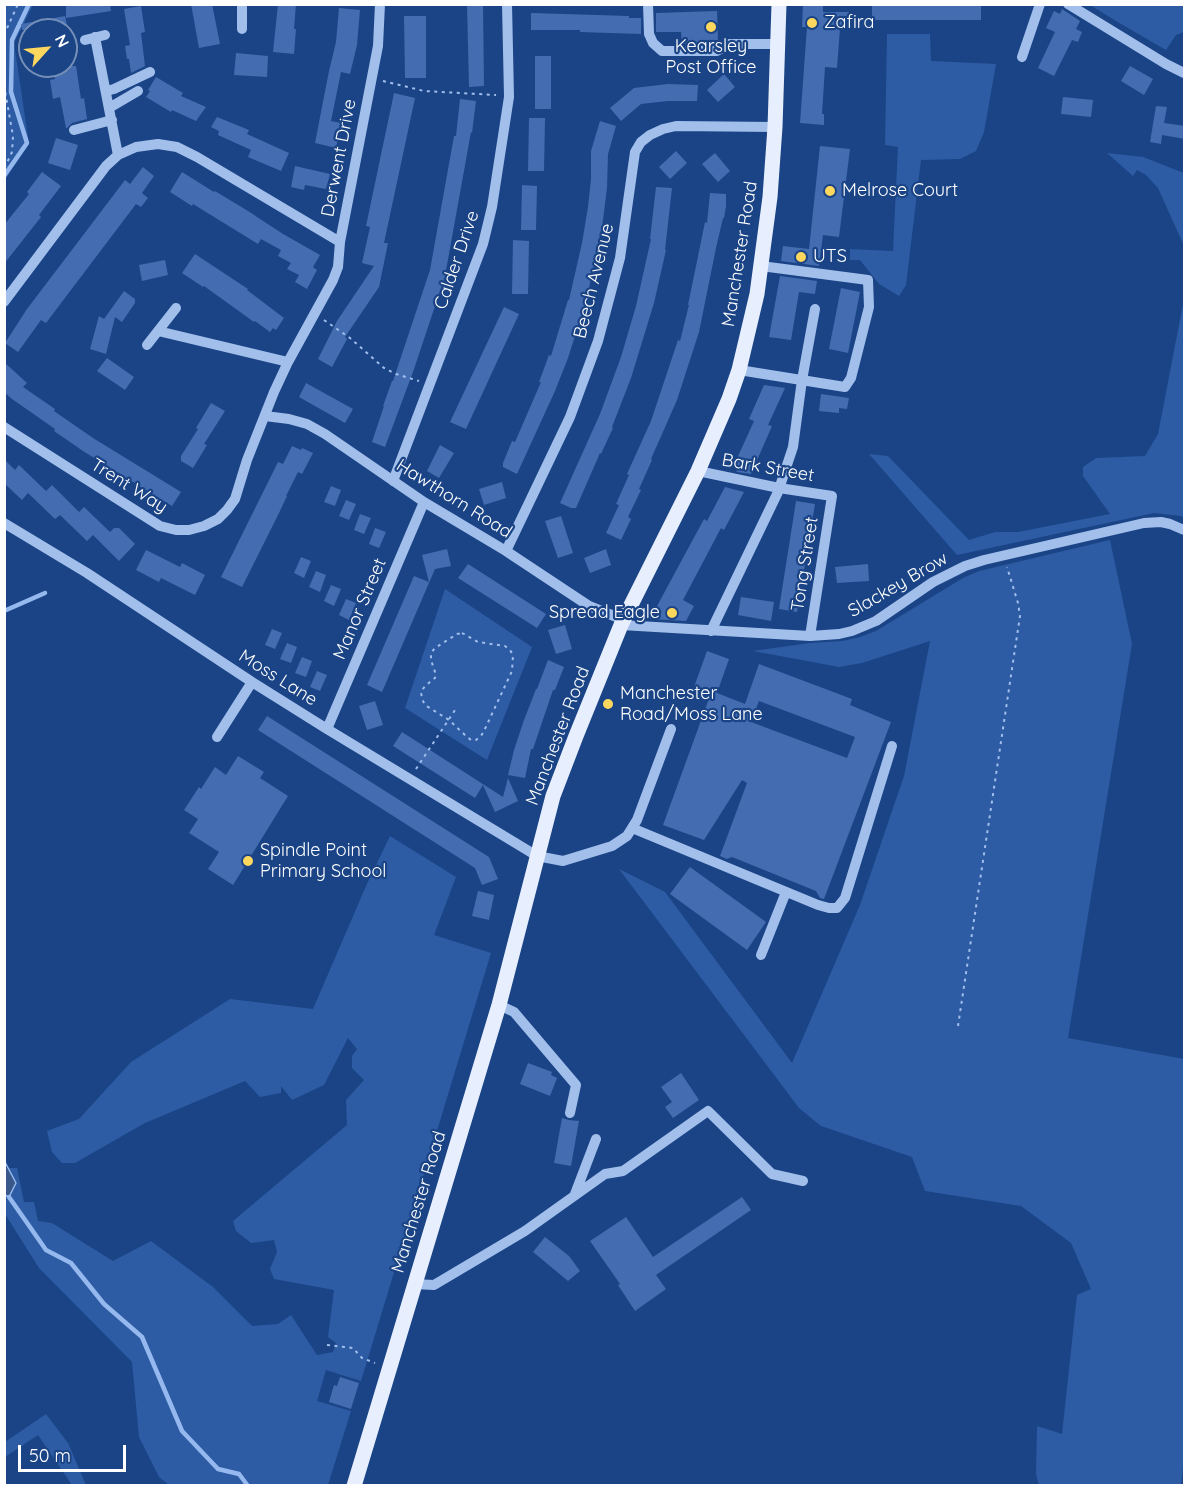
<!DOCTYPE html>
<html>
<head>
<meta charset="utf-8">
<style>
  body { margin:0 }
  #map { position:relative; width:1189px; height:1490px; overflow:hidden; background:#1a4486; font-family:Quicksand,sans-serif }
  canvas { display:block }
  .frame { position:absolute; inset:0; border:6px solid #fff; pointer-events:none }
  .north { position:absolute; left:18px; top:18px; width:60px; height:60px; box-sizing:border-box; background:#1a4486; border:2px solid #768fb6; border-radius:50%; rotate:63deg; font-size:16px; font-weight:700; line-height:24px; text-align:center; color:#fff }
  .north::after { content:''; display:block; margin:auto; width:21px; height:27px; background:#fed85e; clip-path:polygon(50% 0,100% 100%,50% 72%,0 100%) }
  .scale { position:absolute; left:18px; top:1445px; width:108px; height:27px; box-sizing:border-box; border:3px solid #fff; border-top:0; padding-left:8px; font-size:18px; line-height:21px; white-space:nowrap; color:#fff; -webkit-text-stroke:4px #1a4486; paint-order:stroke }
</style>
</head>
<body>
<div id="map">
<canvas width="1189" height="1490"></canvas>
<div class="frame"></div>
<div class="north">N</div>
<div class="scale">50 m</div>
</div>
<script>
const ctx = document.querySelector('canvas').getContext('2d');
ctx.lineJoin = 'round';
function fillPath(path, color) {
  ctx.fillStyle = color;
  ctx.fill(path, 'evenodd');
}
function poly(rows) {
  const path = new Path2D();
  for (const r of rows) {
    path.moveTo(r[0], r[1]);
    for (let i = 2; i < r.length; i += 2) path.lineTo(r[i], r[i + 1]);
  }
  return path;
}
function trace(path, color, width, dash) {
  ctx.strokeStyle = color;
  ctx.lineWidth = width;
  ctx.lineCap = dash ? 'butt' : 'round';
  ctx.setLineDash(dash || []);
  ctx.stroke(path);
}
function label(font, color, halo, rows, align = 'center') {
  ctx.font = font + ' Quicksand,sans-serif';
  ctx.lineWidth = 4.5;
  ctx.setLineDash([]);
  ctx.textBaseline = 'middle';
  ctx.strokeStyle = halo;
  ctx.fillStyle = color;
  for (const [text, x, y, turn = 0] of rows) {
    ctx.save();
    ctx.translate(x, y);
    ctx.rotate((+turn || 0) * Math.PI / 180);
    ctx.textAlign = isNaN(turn) ? turn : align;
    if (halo) ctx.strokeText(text, 0, 0);
    ctx.fillText(text, 0, 0);
    ctx.restore();
  }
}
const green = poly([
  [5,5,33,5,14,43,29,144,5,180],
  [1090,5,1184,5,1184,32,1176,35,1166,50,1121,24],
  [887,34,930,34,931,61,996,64,984,132,976,151,960,159,921,160,906,285,899,296,879,284,860,260,850,260,850,249,893,251,898,147,885,145],
  [1107,153,1143,157,1184,173,1184,246,1158,188,1146,175,1137,170,1133,176],
  [1184,299,1184,518,1181,516,1154,513,957,555,869,454,888,456,969,540,995,532,1018,532,1110,514,1083,476,1083,467,1096,458,1145,456,1158,434],
  [1110,540,1132,644,1068,1038,1184,1059,1184,1460,1181,1485,1039,1485,1036,1474,1037,1426,1062,1434,1077,1295,1091,1289,1071,1243,1021,1206,925,1191,912,1157,821,1126,799,1108,619,869,665,892,792,1063,860,905,904,776,930,641,862,663,839,667,753,651,810,643,843,641,860,637,876,631,963,578,979,571],
  [445,589,532,647,487,760,405,708],
  [390,836,456,877,434,935,491,953,361,1381,326,1370,317,1401,351,1411,328,1485,169,1485,159,1477,139,1437,132,1362,39,1268,5,1214,4,1195,9,1197,15,1183,7,1168,17,1168,24,1202,34,1202,38,1221,52,1223,113,1261,151,1241,213,1287,252,1326,278,1324,291,1315,317,1355,333,1352,336,1343,328,1337,334,1290,274,1279,270,1269,277,1252,274,1240,251,1243,236,1231,233,1221,347,1125,346,1100,364,1080,352,1068,352,1056,357,1049,348,1038,324,1085,292,1100,281,1086,281,1093,260,1097,245,1081,145,1123,75,1163,62,1163,52,1152,47,1131,79,1119,131,1062,230,999,313,1009,366,886],
  [46,1414,68,1443,86,1485,72,1485,38,1435,5,1457,5,1442]
]);
const water = poly([
  [5,1162,16,1183,9,1197,5,1195,5,1162]
]);
const stream = poly([
  [4,176,27,143,11,92,12,40,29,4],
  [4,611,45,593],
  [9,1197,46,1250,71,1263,104,1304,142,1337,182,1431,218,1469,239,1474,248,1486]
]);
const building = poly([
  [66,4,110,4,111,11,66,18],
  [191,4,212,4,220,44,199,48],
  [278,4,296,4,294,29,296,29,294,54,273,52],
  [467,4,483,4,484,86,469,87],
  [803,4,823,4,823,12,852,12,851,28,840,28,837,68,825,67,822,114,824,114,824,125,800,123,807,27,802,27],
  [872,4,981,4,981,20,872,20],
  [141,6,145,32,141,33,145,66,131,73,129,59,127,59,125,46,130,45,124,9],
  [339,8,360,10,357,45,350,74,341,72,331,121,341,123,336,148,315,143,329,71,336,42],
  [1062,9,1080,21,1076,29,1082,32,1078,42,1072,40,1054,76,1038,68,1055,32,1046,28,1054,11,1060,14],
  [717,11,718,40,704,40,704,44,682,44,681,32,656,32,656,13],
  [531,13,629,16,629,18,641,18,641,34,580,32,580,30,531,30],
  [65,16,68,30,22,30,21,24],
  [404,16,426,16,426,78,405,78],
  [236,53,268,56,267,77,234,75],
  [535,56,551,56,551,109,535,109],
  [53,66,76,66,81,99,84,98,87,119,72,123,67,128,66,128,60,97,53,99,50,80,55,79],
  [1130,66,1153,79,1144,95,1121,81],
  [724,74,735,87,718,102,707,90],
  [156,77,183,93,181,96,206,107,196,121,172,110,171,112,146,97,150,91,148,90],
  [668,84,698,85,697,101,668,101,641,104,621,121,610,108,634,88],
  [394,93,415,98,384,243,388,243,379,287,345,337,347,339,332,367,318,359,337,321,374,266,362,263,370,227,366,226],
  [1063,97,1093,100,1091,117,1061,114],
  [460,99,476,101,472,133,471,132,445,276,413,372,385,447,372,442,384,406,383,406,392,381,393,381,430,270,454,136,456,136],
  [1156,106,1167,107,1164,123,1185,126,1185,139,1162,135,1161,144,1150,142],
  [217,117,249,130,247,134,289,153,281,171,248,157,251,150,218,135,219,131,211,127],
  [529,118,545,118,544,171,528,171],
  [600,121,616,126,608,154,607,188,603,220,587,298,568,358,555,391,517,474,503,467,503,463,512,441,515,442,541,382,539,382,549,355,551,356,568,300,569,300,582,243,588,207,591,179,591,151],
  [56,138,78,145,70,170,48,163],
  [820,146,850,149,839,237,823,235,819,266,781,261,783,246,809,249],
  [676,151,687,163,670,179,659,167],
  [715,153,730,171,718,182,702,164],
  [295,166,330,174,326,189,305,185,304,190,291,187],
  [143,167,154,176,142,193,148,198,141,207,136,204,46,323,41,320,18,352,5,343,27,309,125,180,130,184],
  [42,172,61,186,39,215,41,217,4,264,4,225,29,194,27,192],
  [182,172,214,192,215,191,248,211,283,234,320,255,313,267,317,270,307,289,295,282,299,275,287,269,291,263,278,256,281,250,261,239,258,244,193,204,192,206,170,192],
  [522,185,537,186,536,230,521,230],
  [656,187,672,188,665,250,666,250,654,303,631,378,612,427,613,428,601,454,600,453,576,508,571,508,560,503,600,414,621,357,636,306,651,239,650,239],
  [710,193,726,194,726,206,724,218,723,218,716,248,699,332,677,400,651,459,652,460,639,489,641,490,628,517,631,519,621,540,606,533,619,505,616,504,629,475,627,474,651,421,678,340,680,341,689,305,688,305,705,222,707,223],
  [513,240,529,241,528,294,512,294],
  [195,254,248,289,247,290,284,318,276,330,273,328,270,332,255,321,254,322,204,286,203,287,182,273],
  [165,260,168,275,142,281,139,265],
  [780,276,817,281,815,294,799,292,791,340,769,337],
  [841,288,860,292,848,353,829,349],
  [124,291,135,299,135,303,122,322,115,317,106,354,90,349,99,316,104,319],
  [504,307,519,314,466,429,450,422],
  [107,358,134,377,125,390,97,371],
  [4,362,27,383,23,387,55,409,54,411,93,438,181,492,172,506,83,451,54,431,55,429,12,399,4,392],
  [306,383,353,409,345,423,299,397],
  [764,385,785,388,768,425,772,426,751,474,737,472,734,465,754,421,749,419],
  [821,394,849,398,847,409,839,408,839,413,819,411],
  [211,403,225,411,204,444,207,445,193,468,181,461,181,456,198,429,196,428],
  [440,445,454,453,439,478,427,471],
  [292,446,301,450,302,448,313,453,302,474,298,472,286,496,287,496,279,513,242,587,221,577,278,462,283,464],
  [4,459,15,470,19,465,46,491,52,485,79,512,84,507,110,532,114,528,119,528,135,544,119,561,93,535,87,541,60,515,55,519,28,493,22,500,4,483],
  [502,482,506,498,484,505,479,489],
  [331,486,341,490,335,506,324,502],
  [725,487,744,492,724,530,721,528,683,600,694,606,686,621,650,619,704,519,707,521],
  [346,500,356,504,349,520,339,516],
  [796,501,815,504,797,612,779,609],
  [360,514,371,518,364,534,354,530],
  [561,516,573,553,558,558,545,521],
  [375,528,386,532,379,548,369,544],
  [447,549,451,566,435,569,382,692,367,685,414,576,429,582,422,555],
  [606,549,611,565,590,573,584,558],
  [146,550,180,567,182,563,205,575,195,595,161,578,159,582,136,570],
  [301,557,311,561,304,578,294,573],
  [468,564,546,614,537,628,458,578],
  [868,564,869,581,837,583,835,567],
  [316,571,326,575,320,592,309,587],
  [331,585,341,589,334,606,324,601],
  [741,597,774,602,771,621,738,615],
  [346,599,356,603,349,620,339,615],
  [565,625,572,649,556,654,548,630],
  [272,629,282,633,275,649,265,645],
  [287,643,297,647,291,663,280,659],
  [707,651,729,659,717,693,745,704,759,664,852,699,850,705,891,722,824,899,820,898,816,891,732,857,727,859,720,856,747,783,742,780,704,840,663,825,711,693,694,687],
  [759,701,855,737,847,758,751,722],
  [302,657,312,661,306,677,295,673],
  [548,660,564,667,555,690,553,690,533,749,531,749,525,778,508,775,514,750,524,720,536,689,537,689],
  [317,671,327,675,320,691,310,687],
  [375,701,383,725,367,730,359,706],
  [267,716,489,857,498,879,482,885,475,868,258,730],
  [402,732,503,797,508,778,518,801,495,812,483,785,475,798,393,746],
  [238,756,264,772,260,778,288,796,233,885,208,869,219,852,189,833,198,819,184,810,199,787,201,789,215,767,226,775],
  [690,867,766,922,747,950,670,894],
  [478,891,494,895,489,920,472,916],
  [528,1063,552,1072,551,1075,557,1078,550,1096,520,1084],
  [681,1073,699,1100,673,1118,665,1107,672,1102,661,1087],
  [562,1118,569,1120,579,1121,571,1166,554,1163],
  [742,1197,751,1210,656,1275,666,1289,635,1311,618,1285,620,1284,590,1241,626,1217,653,1257],
  [545,1237,569,1256,580,1271,568,1281,533,1252],
  [340,1377,359,1383,351,1409,329,1402,334,1385,337,1386]
]);
const path = poly([
  [4,35,18,4],
  [383,81,424,91,496,95],
  [4,85,13,136,12,152,4,169],
  [324,320,350,338,384,368,396,374,419,381],
  [462,633,478,642,505,646,510,650,513,655,512,671,484,731,481,736,476,740,471,740,466,736,449,720,425,705,422,699,421,692,425,686,435,678,436,675,431,660,431,653,435,648,457,634,462,633],
  [416,769,457,707],
  [958,1026,1020,616,1018,603,1007,567],
  [327,1345,353,1348,362,1358,375,1363]
]);
const minor = poly([
  [648,4,649,34,653,43,662,51,717,51,729,44,778,44],
  [1068,4,1166,64,1184,73],
  [242,29,242,4],
  [95,37,118,155],
  [85,40,105,35],
  [1022,57,1040,4],
  [106,91,114,89,150,72],
  [109,108,138,91],
  [74,130,112,120],
  [4,302,106,166,118,155,136,147,158,144,177,147,197,157,340,242],
  [158,331,288,362],
  [147,345,176,308],
  [739,370,845,387,851,378,869,307,868,280,761,266],
  [265,416,289,419,307,424,325,434,424,502,506,551,589,606,624,620],
  [4,427,160,526,176,530,189,530,204,526,218,519,227,510,235,499,247,460,274,392,288,362,333,280,338,267,340,242,378,46,380,4],
  [698,471,779,488,832,496,810,636],
  [393,481,483,244,492,207,509,97,507,4],
  [4,523,87,573,252,682,327,729,537,856,563,861,612,846,627,836,637,820,671,729],
  [506,551,570,417,598,341,620,258,635,152,641,142,650,135,663,129,676,126,775,127],
  [621,625,810,636,839,634,852,631,876,621,933,582,965,566,984,560,1144,523,1161,522,1170,524,1184,530],
  [711,631,778,492,793,447,802,380,815,309],
  [327,729,424,502],
  [217,737,252,682],
  [632,828,818,905,829,908,837,908,845,898,892,746],
  [761,955,786,892],
  [499,1005,514,1012,576,1085,570,1113],
  [575,1194,596,1139],
  [414,1284,434,1285,525,1231,605,1174,623,1171,708,1111,772,1174,803,1181]
]);
const major = poly([
  [354,1486,499,1005,553,796,576,736,621,625,698,471,729,399,739,370,757,294,770,197,775,127,779,4]
]);
const markers = [
  [812,23,6,"#fed85e"],
  [711,27,6,"#fed85e"],
  [830,191,6,"#fed85e"],
  [801,257,6,"#fed85e"],
  [672,613,6,"#fed85e"],
  [608,704,6,"#fed85e"],
  [248,861,6,"#fed85e"]
];
const poiNames = [
  ["Zafira",824,23],
  ["Kearsley",711,47,"center"],
  ["Post Office",711,68,"center"],
  ["Melrose Court",842,191],
  ["UTS",813,257],
  ["Spread Eagle",660,613,"right"],
  ["Manchester",620,694],
  ["Road/Moss Lane",620,715],
  ["Spindle Point",260,851],
  ["Primary School",260,872]
];
const streetNames = [
  ["Derwent Drive",339,158,-79],
  ["Manchester Road",740,254,-81],
  ["Calder Drive",457,260,-71],
  ["Beech Avenue",594,281,-76],
  ["Bark Street",768,468,10],
  ["Trent Way",129,486,32],
  ["Hawthorn Road",454,499,32],
  ["Tong Street",805,564,-81],
  ["Slackey Brow",898,585,-30],
  ["Manor Street",360,609,-67],
  ["Moss Lane",278,678,32],
  ["Manchester Road",558,736,-69],
  ["Manchester Road",419,1202,-73]
];
fillPath(green, '#2d5ca4');
fillPath(water, '#3a5889');
trace(water, '#95b9ee', 1.5);
trace(stream, '#95b9ee', 4.5);
fillPath(building, '#436db0');
trace(path, '#a2bfec', 2, [3, 4.5]);
trace(minor, '#a2bfec', 10);
trace(major, '#e7efff', 15);
for (const [x, y, r, color] of markers) {
  const dot = new Path2D();
  dot.arc(x, y, r, 0, 2 * Math.PI);
  ctx.fillStyle = color;
  ctx.fill(dot);
  trace(dot, '#1a4486', 2);
}
label('18px', '#fff', '#1a4486', poiNames, 'left');
label('18px', '#fff', '#1a4486', streetNames);
</script>
</body>
</html>
